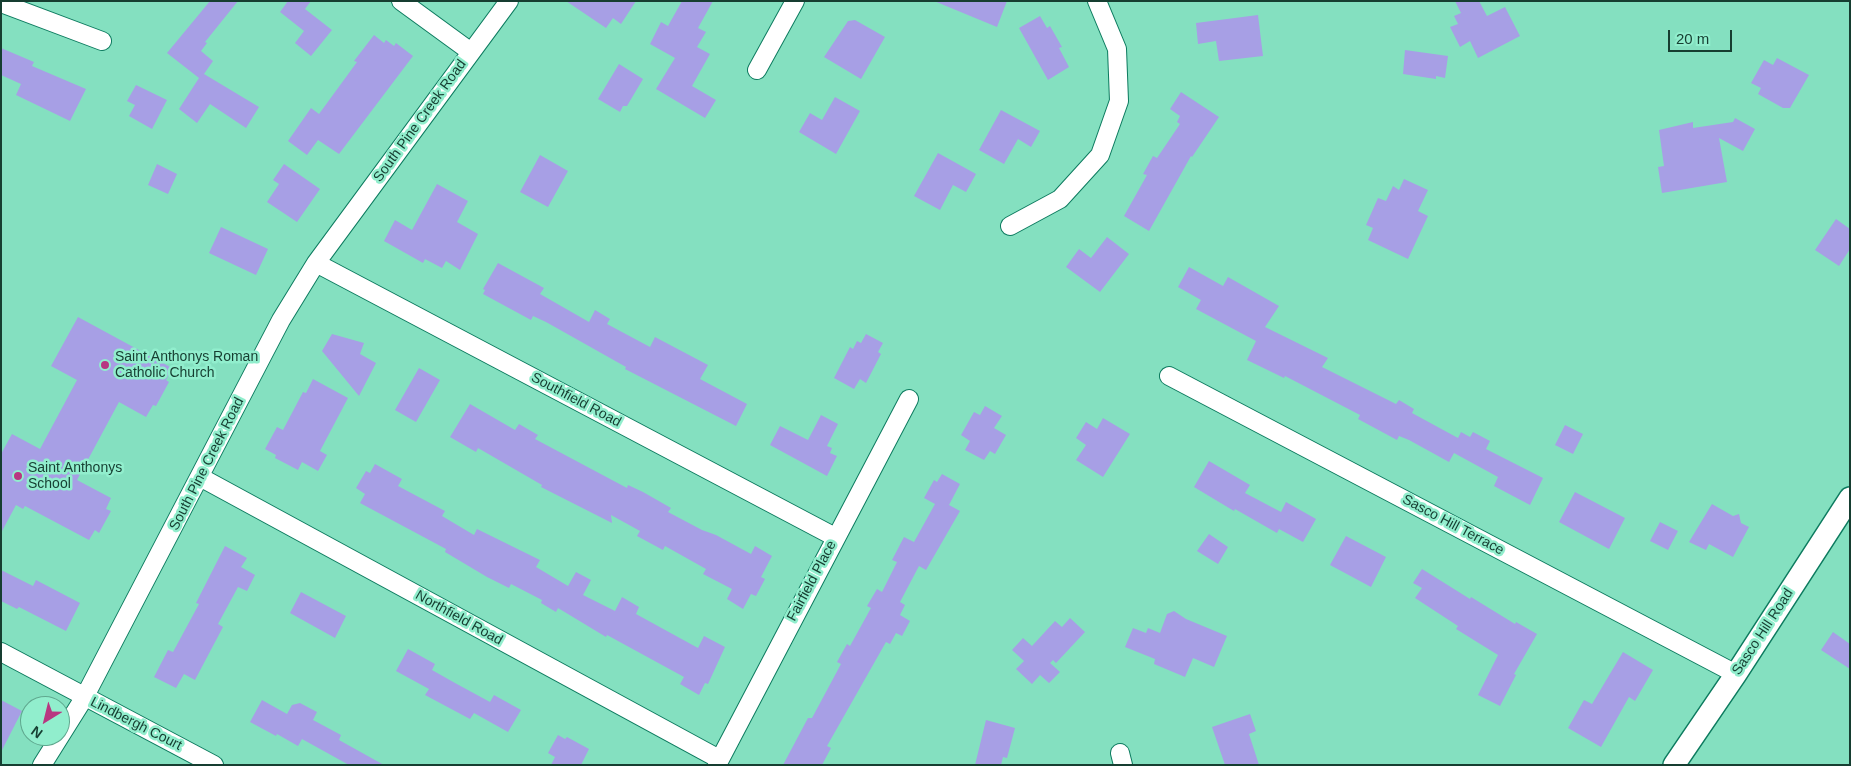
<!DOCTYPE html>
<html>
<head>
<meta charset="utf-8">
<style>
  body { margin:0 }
  #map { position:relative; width:1851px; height:766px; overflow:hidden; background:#84e0c0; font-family:Helvetica,sans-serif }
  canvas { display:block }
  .frame { position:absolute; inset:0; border:2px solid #163e31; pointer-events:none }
  .north { position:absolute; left:20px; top:696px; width:50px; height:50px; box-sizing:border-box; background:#91eecd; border:1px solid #60a88f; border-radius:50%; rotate:216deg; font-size:14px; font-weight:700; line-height:20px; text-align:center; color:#163e31 }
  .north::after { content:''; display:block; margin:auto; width:18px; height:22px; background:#b83781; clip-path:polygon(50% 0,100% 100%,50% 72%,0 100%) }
  .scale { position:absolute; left:1668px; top:30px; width:64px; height:22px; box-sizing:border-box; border:2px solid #163e31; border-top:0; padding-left:6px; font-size:15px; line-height:18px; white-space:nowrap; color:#163e31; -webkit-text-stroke:4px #91eecd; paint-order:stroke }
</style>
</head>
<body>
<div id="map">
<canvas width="1851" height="766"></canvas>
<div class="frame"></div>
<div class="north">N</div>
<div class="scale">20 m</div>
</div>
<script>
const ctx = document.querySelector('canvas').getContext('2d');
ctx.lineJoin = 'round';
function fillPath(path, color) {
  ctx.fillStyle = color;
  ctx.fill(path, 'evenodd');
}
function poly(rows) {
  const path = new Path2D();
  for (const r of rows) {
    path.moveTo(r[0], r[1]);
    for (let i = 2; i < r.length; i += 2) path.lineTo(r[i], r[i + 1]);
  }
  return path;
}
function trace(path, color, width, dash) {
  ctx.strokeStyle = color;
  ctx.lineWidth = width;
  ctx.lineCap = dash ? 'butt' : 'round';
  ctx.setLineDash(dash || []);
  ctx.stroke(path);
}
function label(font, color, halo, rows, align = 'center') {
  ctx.font = font + ' Helvetica,sans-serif';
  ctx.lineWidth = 5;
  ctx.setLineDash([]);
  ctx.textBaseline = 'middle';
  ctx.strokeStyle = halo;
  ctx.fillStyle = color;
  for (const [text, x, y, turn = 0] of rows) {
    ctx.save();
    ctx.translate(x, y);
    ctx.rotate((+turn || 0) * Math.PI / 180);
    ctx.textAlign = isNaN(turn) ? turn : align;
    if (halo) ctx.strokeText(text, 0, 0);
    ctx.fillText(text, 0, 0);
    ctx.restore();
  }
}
const building = poly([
  [210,1,238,1,205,42,207,43,201,51,213,61,204,74,259,107,246,128,210,104,197,123,179,109,199,78,167,53],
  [288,1,311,1,305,9,332,30,311,56,295,43,304,31,280,12],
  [566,1,636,1,621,24,613,18,606,28],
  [682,1,713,1,698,28,706,32,697,47,710,54,692,86,716,100,705,118,656,89,675,58,650,44,661,22,668,26],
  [934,1,1007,1,997,27],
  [1455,1,1479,1,1487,16,1505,7,1520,36,1478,58,1470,41,1460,47,1450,27,1458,24,1454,16,1461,13],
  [1258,15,1263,56,1219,61,1216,41,1198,44,1196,23],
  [1040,16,1047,28,1050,26,1062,47,1059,48,1069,67,1048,80,1019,28],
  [855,20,885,37,861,79,824,57,848,21],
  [374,35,384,43,386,40,394,46,396,43,413,56,339,154,318,140,307,155,288,141,311,108,319,114,357,62,354,61],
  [1,48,34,62,32,66,86,89,70,121,16,95,21,84,1,75],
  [1405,50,1448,56,1445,78,1436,76,1436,79,1403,74],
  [1777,58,1809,75,1790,108,1783,108,1758,94,1761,88,1751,83,1764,60,1773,65],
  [619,64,643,79,627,106,623,106,620,112,598,99],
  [136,85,167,100,152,129,129,116,135,105,127,101],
  [1181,92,1219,117,1192,157,1191,156,1149,231,1124,216,1147,175,1143,174,1153,156,1157,158,1180,124,1177,122,1180,116,1170,109],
  [835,97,860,111,836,154,799,132,810,113,822,120],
  [1001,110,1040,131,1031,147,1018,139,1004,164,979,150],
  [1735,118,1755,129,1743,151,1719,138,1727,182,1662,193,1658,167,1664,166,1659,130,1693,122,1693,128,1733,122],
  [938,153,976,174,966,192,953,185,940,210,914,196],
  [540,155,568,171,548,207,520,192],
  [157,164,177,174,168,194,148,185],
  [284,164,320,189,297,222,267,202,279,184,273,180],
  [1404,179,1428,190,1418,211,1428,216,1408,259,1368,240,1373,228,1366,225,1378,198,1386,201,1393,186,1399,190],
  [437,184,468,201,457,222,478,234,460,270,446,261,442,268,425,259,423,263,384,241,395,220,412,230],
  [1836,219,1850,229,1850,249,1839,266,1815,250],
  [221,227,268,249,256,275,209,253],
  [1107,237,1129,254,1100,292,1066,267,1079,249,1091,258],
  [498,263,544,288,540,294,589,322,595,310,610,319,607,324,650,347,655,337,708,365,700,379,747,404,736,426,625,369,626,367,546,322,533,316,531,320,483,294,485,290,483,289],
  [1189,267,1223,286,1228,277,1279,306,1265,327,1328,358,1322,367,1396,404,1399,400,1414,409,1412,413,1458,438,1461,432,1470,437,1473,432,1490,441,1486,449,1543,478,1530,505,1494,486,1498,477,1454,453,1449,462,1409,440,1399,436,1397,440,1358,419,1360,415,1285,376,1284,378,1247,360,1256,341,1196,309,1201,300,1178,287],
  [78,317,172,368,166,380,169,382,156,406,153,405,146,417,119,402,77,480,111,498,106,509,111,511,99,533,95,530,89,540,25,506,23,509,16,505,1,533,1,454,12,434,40,449,77,380,51,366],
  [332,334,364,343,360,354,376,363,359,396,322,351],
  [866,334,883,343,878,352,881,354,866,383,860,379,854,389,834,378,850,347,853,349,857,341,861,343],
  [419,368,440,380,416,422,395,410],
  [313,379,348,398,320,451,327,455,318,471,302,462,298,470,275,458,276,455,265,449,277,427,283,430,303,392,306,393],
  [470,404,515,430,519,424,538,435,535,439,627,488,628,485,643,492,671,508,668,512,702,530,716,535,751,554,755,546,772,556,761,577,765,579,756,596,751,594,743,609,727,599,732,589,703,574,706,569,665,546,663,550,637,536,640,531,611,515,612,523,541,487,542,485,478,448,476,452,450,437],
  [985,406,1002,416,994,428,1006,435,995,454,990,451,984,460,965,450,970,441,961,435,974,412,980,415],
  [821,415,838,424,827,446,832,448,830,453,837,456,827,476,770,445,780,426,808,440],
  [1103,418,1130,434,1103,477,1076,460,1086,445,1076,438,1086,422,1097,429],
  [1565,425,1583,434,1573,454,1555,445],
  [1209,461,1250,485,1245,493,1281,512,1286,502,1316,519,1303,542,1279,529,1277,533,1235,509,1234,511,1194,487],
  [375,464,402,479,398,486,445,511,442,516,474,535,477,529,540,560,536,567,568,586,576,572,591,580,583,595,615,611,622,597,639,607,636,614,698,648,704,636,725,647,708,684,705,683,699,695,680,684,684,677,607,635,606,637,558,608,556,612,541,603,542,600,511,584,509,588,487,577,445,552,446,549,360,503,365,494,356,488,366,471,370,473],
  [942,474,960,484,949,505,960,511,926,570,919,566,900,602,905,605,900,615,910,621,902,636,896,633,890,644,886,642,827,746,831,748,822,765,783,765,808,718,812,718,841,664,837,662,847,644,850,646,871,608,867,606,877,589,882,592,897,562,892,560,904,537,914,542,935,504,924,498,934,480,937,482],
  [1575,492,1625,518,1609,549,1559,522],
  [1712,504,1733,516,1739,514,1741,523,1749,527,1733,557,1709,544,1706,550,1689,542],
  [1660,522,1678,531,1668,550,1650,541],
  [1209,534,1228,547,1218,564,1197,551],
  [1346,536,1386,557,1371,587,1330,565],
  [225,546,247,558,241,567,255,575,247,591,238,587,218,624,223,627,195,680,184,674,176,688,154,677,168,650,173,652,199,604,196,603],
  [1422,569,1470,599,1471,597,1515,624,1516,622,1537,634,1514,674,1516,675,1500,706,1478,695,1498,655,1456,629,1458,626,1415,598,1422,588,1413,583],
  [1,570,33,586,36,580,80,603,66,631,19,607,17,609,1,601],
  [301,592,346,616,335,638,290,613],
  [1174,611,1186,619,1227,636,1214,667,1193,658,1185,677,1154,664,1155,659,1125,647,1133,628,1146,633,1148,628,1160,633,1167,614],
  [1070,618,1085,632,1056,663,1053,660,1050,663,1060,672,1049,683,1040,675,1032,684,1016,669,1024,661,1012,650,1023,638,1032,646,1055,621,1062,627],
  [1833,632,1850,644,1850,669,1821,650],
  [408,649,435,664,432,670,455,683,490,702,494,695,521,710,508,732,474,713,470,719,425,695,429,689,396,671],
  [1623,652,1653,670,1635,701,1629,697,1601,747,1568,728,1584,700,1592,704],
  [1,700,22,711,1,752],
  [262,700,287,714,292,705,300,703,317,712,313,720,341,735,339,740,384,765,349,765,302,739,298,746,277,734,276,736,250,722],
  [1250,714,1256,731,1249,734,1259,765,1225,765,1212,727],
  [986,720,1015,728,1007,758,1003,757,1001,765,975,765],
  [558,735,565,739,567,737,589,749,581,765,551,765,555,757,548,753]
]);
const minor = poly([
  [401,1,471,52],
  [1,3,102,41],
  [757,70,795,1],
  [1010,226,1060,199,1100,155,1119,101,1117,49,1097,1],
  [316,263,835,537],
  [1169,376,1736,674],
  [200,477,719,759],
  [1,652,214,765],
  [1120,753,1123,765],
  [42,765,84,698,281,320,316,263,509,1],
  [717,765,909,399]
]);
const tertiary = poly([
  [1674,765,1736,674,1850,498]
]);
const markers = [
  [105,365,5,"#b83781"],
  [18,476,5,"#b83781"]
];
const streetNames = [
  ["South Pine Creek Road",420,121,-54],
  ["Southfield Road",576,400,28],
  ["South Pine Creek Road",207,464,-63],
  ["Sasco Hill Terrace",1453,525,28],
  ["Fairfield Place",812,581,-62],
  ["Northfield Road",459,618,29],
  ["Sasco Hill Road",1763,632,-57],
  ["Lindbergh Court",136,724,27]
];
const poiNames = [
  ["Saint Anthonys Roman",115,357],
  ["Catholic Church",115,373],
  ["Saint Anthonys",28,468],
  ["School",28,484]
];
fillPath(building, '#a79fe5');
trace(minor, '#0d7b5f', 20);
trace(tertiary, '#0d7b5f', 24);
trace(minor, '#fff', 18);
trace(tertiary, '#fff', 21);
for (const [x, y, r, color] of markers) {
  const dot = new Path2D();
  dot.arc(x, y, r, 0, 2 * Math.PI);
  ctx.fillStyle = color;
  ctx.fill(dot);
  trace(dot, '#91eecd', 2);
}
label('14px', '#163e31', '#91eecd', streetNames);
label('14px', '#163e31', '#91eecd', poiNames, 'left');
</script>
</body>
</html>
